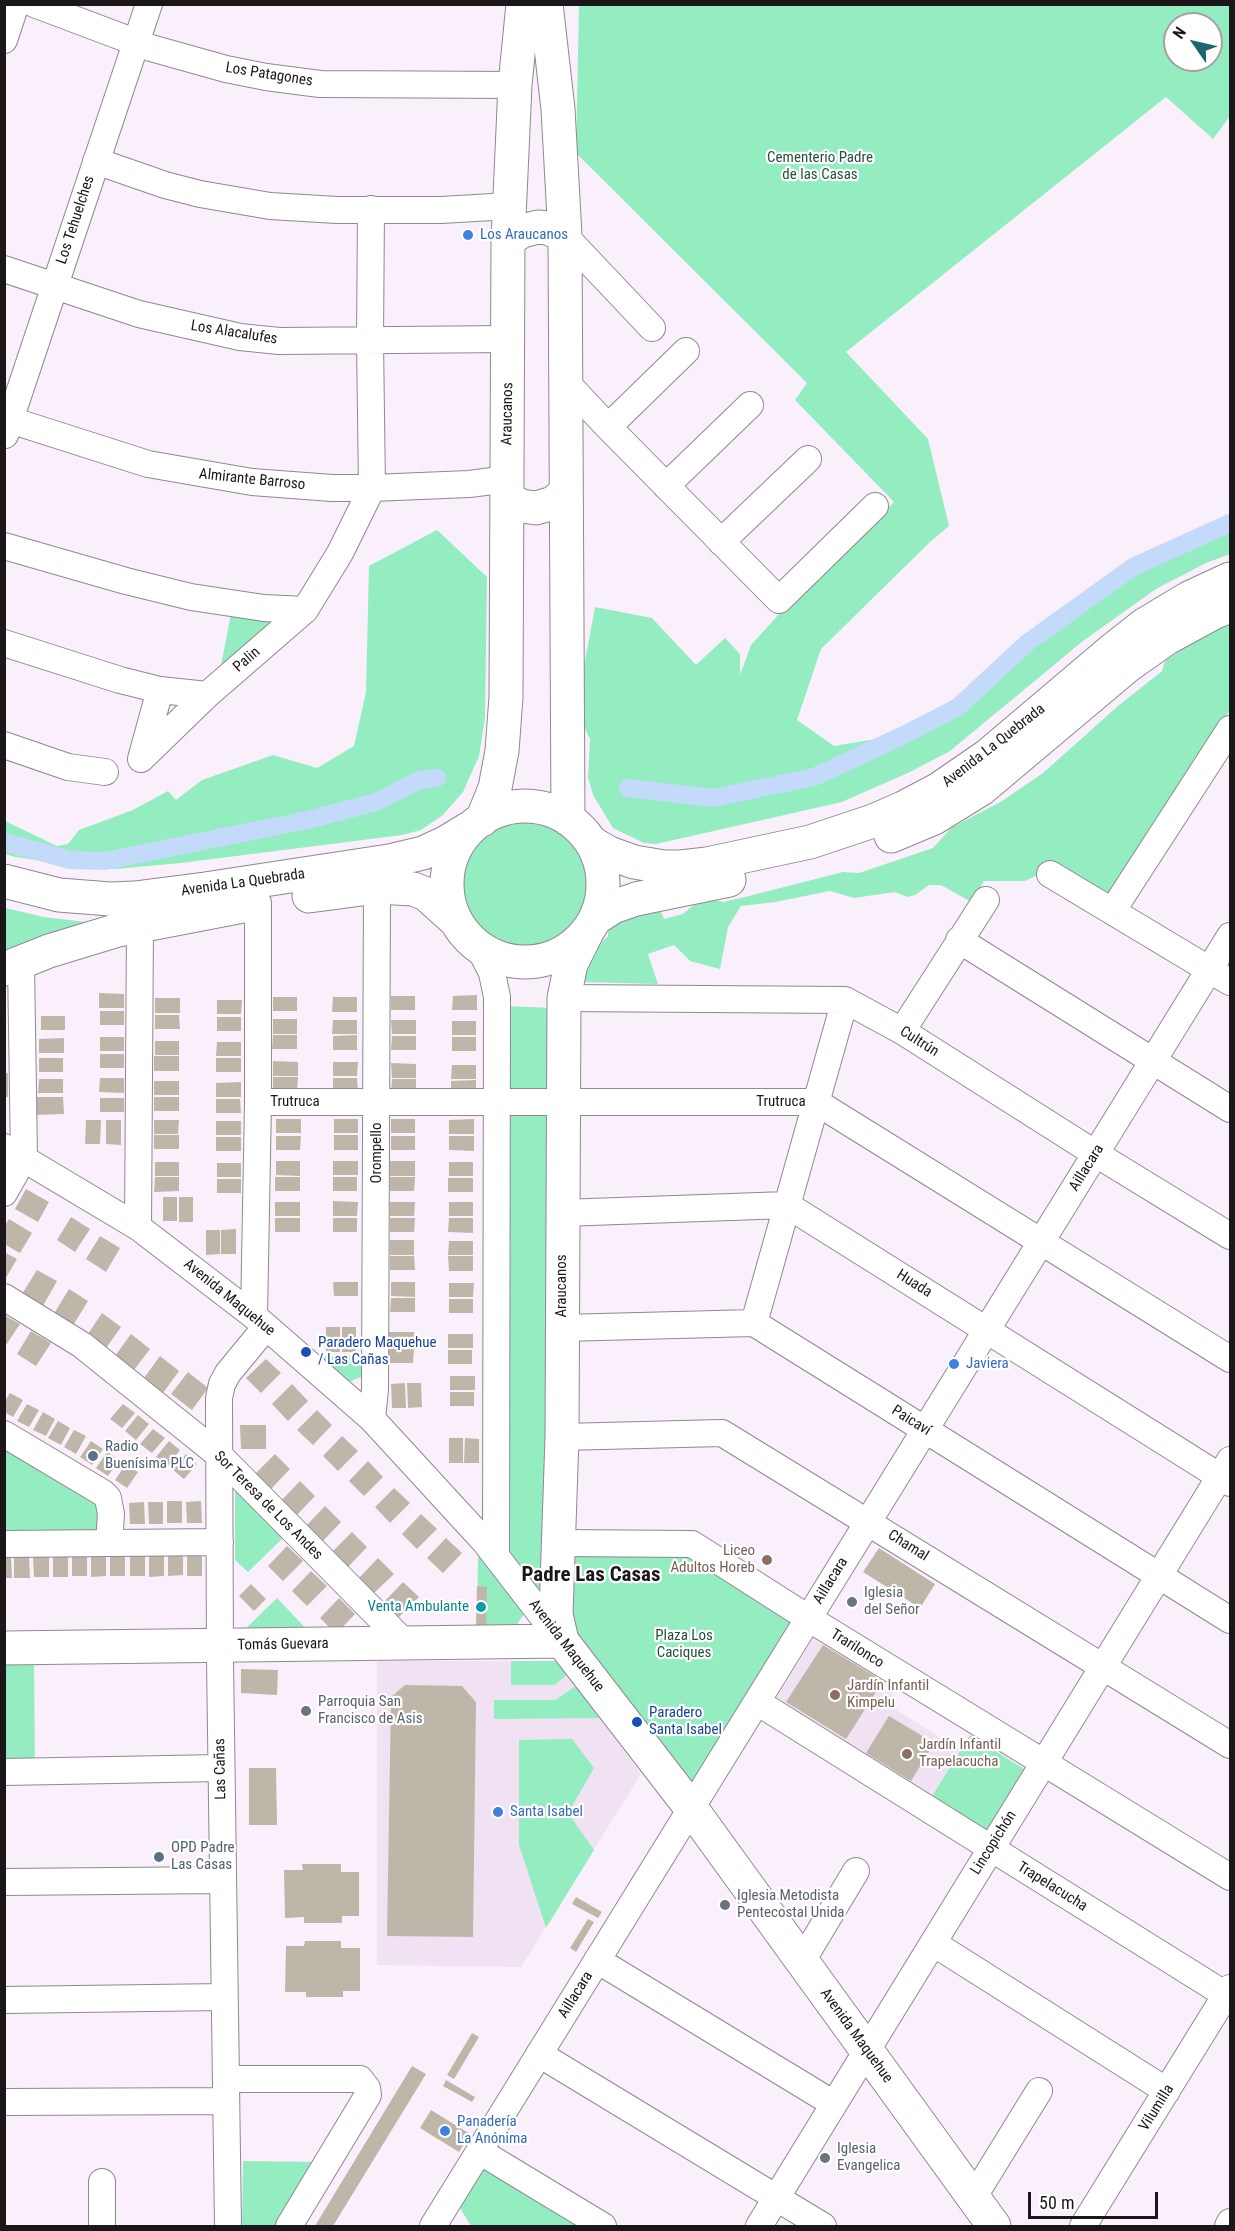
<!DOCTYPE html>
<html>
<head>
<meta charset="utf-8">
<style>
  body { margin:0 }
  #map { position:relative; width:1235px; height:2231px; overflow:hidden; background:#faf0fc; font-family:"Roboto Condensed",sans-serif }
  canvas { display:block }
  .frame { position:absolute; inset:0; border:6px solid #1a161a; pointer-events:none }
  .north { position:absolute; left:1163px; top:12px; width:60px; height:60px; box-sizing:border-box; background:#fff; border:2px solid #a3a2a3; border-radius:50%; rotate:304deg; font-size:16px; font-weight:700; line-height:24px; text-align:center; color:#1a161a }
  .north::after { content:''; display:block; margin:auto; width:21px; height:27px; background:#1b6770; clip-path:polygon(50% 0,100% 100%,50% 72%,0 100%) }
  .scale { position:absolute; left:1028px; top:2192px; width:130px; height:27px; box-sizing:border-box; border:3px solid #1a161a; border-top:0; padding-left:8px; font-size:18px; line-height:21px; white-space:nowrap; color:#1a161a; -webkit-text-stroke:4px #fff; paint-order:stroke }
</style>
</head>
<body>
<div id="map">
<canvas width="1235" height="2231"></canvas>
<div class="frame"></div>
<div class="north">N</div>
<div class="scale">50 m</div>
</div>
<script>
const ctx = document.querySelector('canvas').getContext('2d');
ctx.lineJoin = 'round';
function fillPath(path, color) {
  ctx.fillStyle = color;
  ctx.fill(path, 'evenodd');
}
function poly(rows) {
  const path = new Path2D();
  for (const r of rows) {
    if (r.length === 3) {
      path.moveTo(r[0] + r[2], r[1]);
      path.arc(r[0], r[1], r[2], 0, 2 * Math.PI);
      continue;
    }
    path.moveTo(r[0], r[1]);
    for (let i = 2; i < r.length; i += 2) path.lineTo(r[i], r[i + 1]);
  }
  return path;
}
function trace(path, color, width, dash) {
  ctx.strokeStyle = color;
  ctx.lineWidth = width;
  ctx.lineCap = dash ? 'butt' : 'round';
  ctx.setLineDash(dash || []);
  ctx.stroke(path);
}
function label(font, color, halo, rows, align = 'center') {
  ctx.font = font + ' "Roboto Condensed",sans-serif';
  ctx.lineWidth = 4.5;
  ctx.setLineDash([]);
  ctx.textBaseline = 'middle';
  ctx.strokeStyle = halo;
  ctx.fillStyle = color;
  for (const [text, x, y, turn = 0] of rows) {
    ctx.save();
    ctx.translate(x, y);
    ctx.rotate((+turn || 0) * Math.PI / 180);
    ctx.textAlign = isNaN(turn) ? turn : align;
    if (halo) ctx.strokeText(text, 0, 0);
    ctx.fillText(text, 0, 0);
    ctx.restore();
  }
}
const built = poly([
  [815,1636,897,1686,887,1704,960,1750,927,1804,772,1706],
  [377,1661,557,1661,641,1774,521,1967,377,1965]
]);
const green = poly([
  [579,5,1230,5,1230,116,1213,139,1166,97,846,352,928,439,949,526,930,542,821,649,797,720,834,746,906,734,958,707,1027,643,1133,567,1230,523,1230,554,1206,563,1156,589,1083,641,950,751,910,772,842,802,656,844,644,843,613,828,593,795,588,777,590,739,581,721,577,704,595,607,652,618,696,665,725,638,740,654,740,675,751,645,781,612,894,502,795,400,807,383,576,153],
  [1175,24,1211,24,1211,60,1175,60],
  [437,530,487,577,485,718,479,756,463,792,443,815,421,830,402,835,181,863,116,869,58,863,15,857,5,854,5,821,57,846,68,844,79,830,133,810,168,791,176,800,202,780,273,755,317,768,354,746,366,692,369,566],
  [231,614,285,619,219,676],
  [1230,616,1230,710,1110,897,1057,866,1025,881,984,881,971,902,941,885,929,885,915,895,908,897,895,892,854,898,830,891,775,902,741,906,728,927,720,969,690,961,674,945,648,954,658,984,581,982,596,947,608,936,608,922,656,901,664,919,683,914,703,897,723,902,741,898,843,872,859,873,933,848,951,828,1002,801,1043,773,1118,706,1162,671,1165,661],
  [525,885,70],
  [5,908,44,917,111,925,5,958],
  [507,1006,551,1008,549,1585,529,1592,502,1550],
  [361,1355,363,1376,349,1382,321,1357],
  [4,1443,103,1501,104,1537,5,1537],
  [235,1489,283,1538,248,1572,235,1560],
  [567,1552,689,1552,796,1620,691,1789,569,1633],
  [478,1554,524,1605,526,1612,515,1627,477,1628],
  [277,1598,312,1635,239,1635],
  [4,1658,34,1658,35,1767,5,1767],
  [511,1661,557,1661,567,1675,554,1685,511,1685],
  [576,1686,599,1718,494,1719,494,1700,555,1700],
  [970,1735,1032,1774,990,1843,927,1804],
  [572,1739,594,1768,568,1813,594,1850,546,1928,519,1845,519,1740],
  [243,2161,317,2162,276,2226,242,2226],
  [487,2161,594,2226,471,2226,460,2208]
]);
const canal = poly([
  [628,788,713,798,814,777,906,734,958,707,1027,643,1133,567,1230,523],
  [4,842,70,860,105,861,312,819,376,802,419,780,437,778]
]);
const building = poly([
  [99,993,124,994,124,1008,99,1008],
  [477,995,477,1010,452,1010,453,996],
  [391,996,415,996,415,1010,391,1010],
  [273,997,297,997,297,1011,273,1011],
  [333,997,357,997,357,1012,332,1012],
  [155,998,180,998,180,1013,155,1013],
  [217,1000,242,1000,241,1014,217,1014],
  [100,1011,124,1011,124,1025,100,1025],
  [155,1015,179,1015,180,1029,155,1029],
  [41,1016,65,1016,65,1030,41,1030],
  [217,1017,241,1017,241,1031,217,1031],
  [273,1019,297,1019,297,1034,273,1034],
  [333,1020,357,1020,357,1034,332,1034],
  [391,1020,416,1020,416,1034,392,1034],
  [452,1021,476,1021,476,1035,452,1035],
  [273,1035,297,1035,297,1049,272,1049],
  [357,1035,357,1050,333,1050,333,1036],
  [392,1036,416,1036,416,1050,391,1050],
  [100,1037,124,1037,124,1051,100,1051],
  [452,1037,476,1037,476,1051,452,1051],
  [64,1038,64,1053,39,1053,39,1039],
  [155,1041,179,1041,179,1055,155,1055],
  [217,1042,241,1042,241,1056,216,1056],
  [100,1054,124,1054,124,1068,100,1068],
  [154,1056,179,1056,179,1071,154,1071],
  [39,1058,63,1058,63,1072,39,1072],
  [216,1058,241,1058,241,1072,216,1072],
  [273,1061,298,1062,298,1076,273,1076],
  [333,1062,358,1062,357,1076,333,1076],
  [391,1063,416,1064,416,1078,392,1078],
  [452,1065,476,1065,476,1079,451,1079],
  [4,1073,8,1073,8,1097,4,1097],
  [273,1077,298,1077,297,1091,273,1091],
  [100,1078,124,1078,124,1093,99,1092],
  [333,1078,357,1078,358,1092,333,1092],
  [39,1079,63,1079,63,1093,38,1093],
  [392,1079,416,1079,416,1093,391,1093],
  [476,1080,476,1095,451,1095,451,1081],
  [154,1081,179,1081,179,1095,154,1095],
  [241,1082,241,1097,216,1097,216,1083],
  [37,1097,63,1097,64,1114,35,1115],
  [154,1097,179,1097,179,1111,154,1111],
  [100,1098,124,1098,124,1112,100,1112],
  [216,1099,240,1099,241,1113,216,1113],
  [276,1119,301,1119,301,1133,276,1133],
  [334,1119,358,1119,358,1133,334,1133],
  [391,1119,415,1119,415,1133,391,1133],
  [474,1119,474,1134,449,1134,449,1120],
  [86,1120,101,1120,100,1144,85,1144],
  [106,1120,121,1120,121,1145,106,1144],
  [154,1120,179,1120,178,1134,154,1134],
  [216,1121,241,1121,241,1135,216,1135],
  [154,1135,179,1135,179,1149,154,1149],
  [334,1135,358,1135,358,1150,334,1150],
  [276,1136,301,1136,300,1150,276,1150],
  [391,1136,415,1136,415,1150,391,1150],
  [449,1136,474,1136,474,1151,449,1150],
  [216,1137,241,1137,241,1151,216,1151],
  [276,1161,300,1161,300,1176,276,1175],
  [333,1161,358,1161,358,1175,333,1175],
  [390,1161,415,1161,415,1176,390,1176],
  [155,1162,179,1162,179,1176,155,1176],
  [449,1162,473,1162,473,1176,449,1176],
  [217,1163,241,1163,241,1177,217,1177],
  [155,1177,179,1177,179,1191,154,1192],
  [275,1177,300,1177,300,1191,275,1191],
  [333,1177,357,1177,357,1191,333,1191],
  [390,1177,415,1177,414,1191,390,1191],
  [448,1178,473,1178,473,1192,448,1192],
  [217,1179,241,1179,241,1193,217,1193],
  [26,1189,49,1202,38,1222,15,1209],
  [163,1197,177,1197,177,1221,163,1221],
  [179,1197,193,1197,193,1222,179,1222],
  [333,1201,358,1202,357,1216,333,1216],
  [275,1202,300,1202,300,1216,275,1216],
  [390,1202,415,1202,414,1216,390,1216],
  [449,1202,473,1202,473,1216,449,1216],
  [71,1217,90,1229,75,1252,57,1240],
  [275,1218,300,1218,300,1232,275,1232],
  [333,1218,357,1218,357,1232,333,1232],
  [390,1218,415,1218,414,1232,390,1232],
  [449,1218,473,1218,473,1233,448,1232],
  [9,1219,32,1233,20,1253,4,1244,4,1227],
  [236,1229,236,1254,221,1254,221,1230],
  [206,1230,220,1230,220,1254,206,1255],
  [100,1236,120,1248,106,1272,86,1259],
  [390,1240,414,1240,414,1255,390,1255],
  [449,1241,473,1241,473,1255,448,1255],
  [4,1252,17,1259,4,1281],
  [390,1256,414,1256,415,1270,390,1270],
  [448,1256,473,1256,473,1271,449,1271],
  [37,1270,57,1281,43,1306,22,1294],
  [333,1282,358,1282,358,1296,334,1296],
  [391,1282,415,1282,415,1297,391,1296],
  [449,1283,474,1283,473,1297,449,1297],
  [69,1289,88,1301,74,1324,55,1312],
  [391,1298,415,1298,415,1312,390,1312],
  [449,1299,473,1299,473,1313,449,1313],
  [102,1313,121,1327,106,1348,88,1334],
  [4,1315,20,1324,4,1348],
  [326,1327,340,1327,340,1352,326,1352],
  [342,1327,356,1327,356,1352,342,1352],
  [31,1331,51,1343,36,1366,17,1354],
  [389,1332,414,1332,414,1347,389,1347],
  [131,1334,150,1349,134,1370,115,1356],
  [448,1334,473,1334,473,1348,448,1348],
  [389,1348,414,1348,413,1363,389,1363],
  [448,1350,472,1350,472,1364,448,1364],
  [160,1356,179,1371,163,1393,144,1378],
  [266,1359,281,1373,261,1393,246,1378],
  [188,1372,208,1388,192,1410,171,1394],
  [450,1376,475,1376,475,1390,450,1390],
  [405,1383,406,1408,392,1408,391,1384],
  [407,1383,421,1383,422,1407,408,1408],
  [292,1384,308,1401,288,1421,272,1404],
  [450,1392,474,1392,474,1406,450,1406],
  [10,1393,23,1400,13,1417,4,1412,4,1403],
  [27,1404,39,1410,29,1427,17,1421],
  [123,1404,135,1413,122,1428,110,1419],
  [317,1410,332,1425,313,1445,297,1430],
  [43,1412,55,1419,46,1436,33,1430],
  [138,1415,149,1424,136,1440,125,1431],
  [58,1421,70,1428,61,1445,48,1438],
  [240,1425,266,1425,266,1449,241,1449],
  [153,1429,165,1438,152,1453,140,1444],
  [74,1430,86,1436,76,1454,64,1447],
  [342,1436,358,1451,338,1471,323,1456],
  [449,1438,463,1438,463,1463,449,1463],
  [465,1438,479,1439,479,1463,464,1463],
  [91,1441,103,1449,92,1465,80,1457],
  [169,1441,180,1450,168,1466,156,1457],
  [107,1452,119,1460,108,1476,96,1468],
  [186,1454,197,1464,184,1479,173,1470],
  [275,1454,290,1469,271,1489,255,1474],
  [368,1461,383,1477,364,1496,349,1481],
  [126,1464,138,1472,127,1488,115,1480],
  [300,1481,315,1496,296,1516,281,1501],
  [394,1488,410,1503,390,1523,375,1507],
  [167,1501,182,1501,182,1523,167,1523],
  [201,1501,202,1523,187,1523,186,1502],
  [144,1502,145,1524,130,1524,129,1503],
  [148,1502,163,1502,163,1524,149,1524],
  [325,1506,341,1522,322,1542,306,1526],
  [421,1514,437,1529,417,1549,402,1534],
  [352,1532,367,1547,348,1567,332,1552],
  [446,1538,462,1553,443,1573,427,1558],
  [287,1546,303,1561,283,1581,268,1566],
  [879,1548,935,1584,920,1608,863,1572],
  [168,1554,183,1554,183,1575,168,1576],
  [187,1554,202,1554,202,1576,187,1576],
  [68,1555,68,1577,53,1577,53,1556],
  [72,1555,87,1555,87,1576,72,1576],
  [91,1555,106,1555,106,1576,91,1577],
  [110,1555,125,1555,125,1576,110,1576],
  [130,1555,145,1555,145,1576,130,1576],
  [149,1555,164,1555,164,1576,149,1577],
  [11,1556,12,1578,4,1578,4,1557],
  [14,1556,29,1556,30,1578,14,1578],
  [33,1556,49,1556,49,1577,34,1577],
  [378,1558,394,1574,374,1593,359,1578],
  [311,1571,327,1586,307,1606,292,1591],
  [403,1582,419,1597,399,1617,384,1602],
  [251,1584,266,1599,254,1611,239,1596],
  [477,1586,487,1587,486,1627,476,1627],
  [339,1598,355,1614,336,1634,320,1618],
  [823,1645,883,1681,846,1739,786,1702],
  [241,1669,278,1670,277,1695,241,1693],
  [405,1685,462,1686,476,1702,473,1937,387,1936,391,1697],
  [889,1716,934,1743,911,1781,866,1753],
  [249,1768,276,1768,277,1825,249,1825],
  [302,1864,341,1864,341,1872,359,1872,359,1916,342,1916,342,1923,304,1923,304,1917,285,1918,284,1870,303,1870],
  [576,1897,602,1912,598,1918,572,1904],
  [588,1919,594,1922,576,1952,570,1948],
  [305,1941,341,1941,341,1948,360,1948,360,1991,343,1991,343,1997,306,1997,306,1992,285,1992,286,1946,304,1946],
  [472,2033,479,2037,454,2079,447,2075],
  [412,2066,426,2074,333,2226,315,2226],
  [446,2080,475,2097,472,2102,443,2086],
  [431,2110,470,2134,459,2152,420,2128]
]);
const minor = poly([
  [34,4,151,48,226,69,266,77,320,84,515,85],
  [4,40,16,4],
  [96,161,165,185,200,194,270,206,337,210,441,210,510,206],
  [565,236,652,328],
  [4,269,139,314,240,337,279,341,509,339],
  [565,381,608,427,779,600,875,506],
  [4,418,148,464,252,482,332,488,372,488,469,484,508,479],
  [608,427,686,351],
  [5,435,149,4],
  [666,486,750,405],
  [721,542,808,459],
  [4,546,126,581,191,597,264,608,305,610],
  [4,643,120,680,160,690,207,695],
  [4,745,68,767,105,772],
  [141,759,207,695,305,610,340,553,372,488,370,341,371,209],
  [141,759,160,690],
  [1050,874,1230,982],
  [1113,910,1230,729],
  [959,940,1230,1109],
  [480,949,492,973,497,997,496,1554],
  [21,962,24,1158],
  [564,998,845,1000,902,1031,1096,1154,1230,1236],
  [902,1031,986,900],
  [258,1102,816,1102,1230,1359],
  [4,1147,138,1227,254,1316,372,1419,485,1542,560,1639],
  [4,1193,24,1158],
  [562,1213,787,1205,1230,1483],
  [138,1227,140,925],
  [4,1297,82,1345,219,1455,405,1643],
  [254,1316,258,1102,258,903],
  [754,1323,845,1000],
  [562,1328,754,1323,1230,1620],
  [372,1419,375,1389,377,887],
  [4,1434,103,1493,108,1498,111,1514,109,1543],
  [562,1437,722,1433,1230,1745],
  [558,1543,692,1544,808,1618,1230,1877],
  [4,1544,220,1542],
  [757,1702,1226,1995],
  [4,1772,221,1768],
  [4,1882,223,1880],
  [933,1943,1167,2091],
  [597,1960,834,2104],
  [802,1961,856,1871],
  [4,2000,224,1997],
  [539,2054,823,2226],
  [226,2079,360,2079,367,2088,368,2095,289,2226],
  [4,2102,226,2101],
  [479,2151,603,2226],
  [102,2182,102,2226],
  [973,2198,1039,2091],
  [228,2226,220,1660,219,1398,222,1384,228,1373,266,1327],
  [433,2226,1230,936],
  [759,2226,1230,1460],
  [1083,2226,1230,1988],
  [1228,2226,1230,2222]
]);
const major = poly([
  [546,4,558,109,565,236,568,819],
  [508,240,522,231,538,227,548,228,565,236],
  [507,498,521,506,536,508,553,503,566,492],
  [525,884,78],
  [482,820,495,788,502,751,506,697,508,240,515,85,523,4],
  [891,836,934,818,981,789,1126,667,1167,638,1213,613,1230,606],
  [592,843,609,853,634,862,664,867,681,867,707,864,810,842,873,821,903,808,939,789,987,756,1111,651,1144,625,1189,598,1230,579],
  [4,881,59,895,110,899,135,898,205,889,389,861,423,853,445,843,468,829],
  [309,896,377,887,413,889,426,894,456,921],
  [596,918,613,907,636,899,729,880],
  [586,934,571,964,564,998,562,1437,556,1614,562,1641,691,1808,994,2226],
  [4,969,49,951,118,930,243,906],
  [4,1648,562,1641]
]);
const markers = [
  [468,235,6,"#3f7fe0"],
  [306,1352,6,"#1a4fb4"],
  [954,1364,6,"#3f7fe0"],
  [93,1456,6,"#5c6f8a"],
  [767,1560,6,"#8d6e63"],
  [852,1602,6,"#6b7280"],
  [481,1607,6,"#0f9aa8"],
  [835,1695,6,"#8d6e63"],
  [306,1711,6,"#6b7280"],
  [637,1722,6,"#1a4fb4"],
  [907,1754,6,"#8d6e63"],
  [498,1812,6,"#3f7fe0"],
  [159,1857,6,"#5c6f8a"],
  [725,1905,6,"#6b7280"],
  [445,2131,6,"#3f7fe0"],
  [825,2158,6,"#6b7280"]
];
const streetNames = [
  ["Los Patagones",269,75,9],
  ["Los Tehuelches",76,220,-72],
  ["Los Alacalufes",234,333,9],
  ["Araucanos",508,414,-89],
  ["Almirante Barroso",252,480,6],
  ["Palin",247,660,-41],
  ["Avenida La Quebrada",994,746,-38],
  ["Avenida La Quebrada",243,883,-8],
  ["Cultrún",919,1042,32],
  ["Trutruca",295,1102],
  ["Trutruca",781,1102],
  ["Orompello",377,1153,-90],
  ["Aillacara",1087,1168,-58],
  ["Huada",914,1284,32],
  ["Araucanos",562,1286,-90],
  ["Avenida Maquehue",229,1298,39],
  ["Paicaví",911,1421,32],
  ["Sor Teresa de Los Andes",268,1506,45],
  ["Chamal",908,1546,32],
  ["Aillacara",831,1581,-58],
  ["Tomás Guevara",283,1645,-1],
  ["Avenida Maquehue",566,1646,52],
  ["Trarilonco",857,1649,32],
  ["Las Cañas",221,1769,-91],
  ["Lincopichón",994,1843,-58],
  ["Trapelacucha",1052,1887,32],
  ["Aillacara",576,1995,-58],
  ["Avenida Maquehue",856,2036,54],
  ["Vilumilla",1157,2108,-58]
];
const parkNames = [
  ["Cementerio Padre",820,158],
  ["de las Casas",820,175],
  ["Plaza Los",684,1636],
  ["Caciques",684,1653]
];
const shopNames = [
  ["Los Araucanos",480,235],
  ["Javiera",966,1364],
  ["Santa Isabel",510,1812],
  ["Panadería",457,2122],
  ["La Anónima",457,2139]
];
const transitNames = [
  ["Paradero Maquehue",318,1343],
  ["/ Las Cañas",318,1360],
  ["Paradero",649,1713],
  ["Santa Isabel",649,1730]
];
const serviceNames = [
  ["Radio",105,1447],
  ["Buenísima PLC",105,1464],
  ["OPD Padre",171,1848],
  ["Las Casas",171,1865]
];
const educationNames = [
  ["Liceo",755,1551,"right"],
  ["Adultos Horeb",755,1568,"right"],
  ["Jardín Infantil",847,1686],
  ["Kimpelu",847,1703],
  ["Jardín Infantil",919,1745],
  ["Trapelacucha",919,1762]
];
const worshipNames = [
  ["Iglesia",864,1593],
  ["del Señor",864,1610],
  ["Parroquia San",318,1702],
  ["Francisco de Asis",318,1719],
  ["Iglesia Metodista",737,1896],
  ["Pentecostal Unida",737,1913],
  ["Iglesia",837,2149],
  ["Evangelica",837,2166]
];
const cultureNames = [
  ["Venta Ambulante",469,1607]
];
const districtNames = [
  ["Padre Las Casas",591,1576]
];
fillPath(built, '#f0e1f3');
fillPath(green, '#94ecc1');
trace(canal, '#c4dafa', 18);
fillPath(building, '#bfb6aa');
trace(minor, '#908792', 28);
trace(major, '#908792', 35);
trace(minor, '#fff', 26);
trace(major, '#fff', 33);
for (const [x, y, r, color] of markers) {
  const dot = new Path2D();
  dot.arc(x, y, r, 0, 2 * Math.PI);
  ctx.fillStyle = color;
  ctx.fill(dot);
  trace(dot, '#fff', 2);
}
label('15px', '#1a161a', '#fff', streetNames);
label('15px', '#22503b', '#fff', parkNames);
label('15px', '#366cbe', '#fff', shopNames, 'left');
label('15px', '#164399', '#fff', transitNames, 'left');
label('15px', '#4e5e75', '#fff', serviceNames, 'left');
label('15px', '#785e54', '#fff', educationNames, 'left');
label('15px', '#5b616d', '#fff', worshipNames, 'left');
label('15px', '#0d838f', '#fff', cultureNames, 'right');
label('bold 21px', '#1a161a', '#fff', districtNames);
</script>
</body>
</html>
